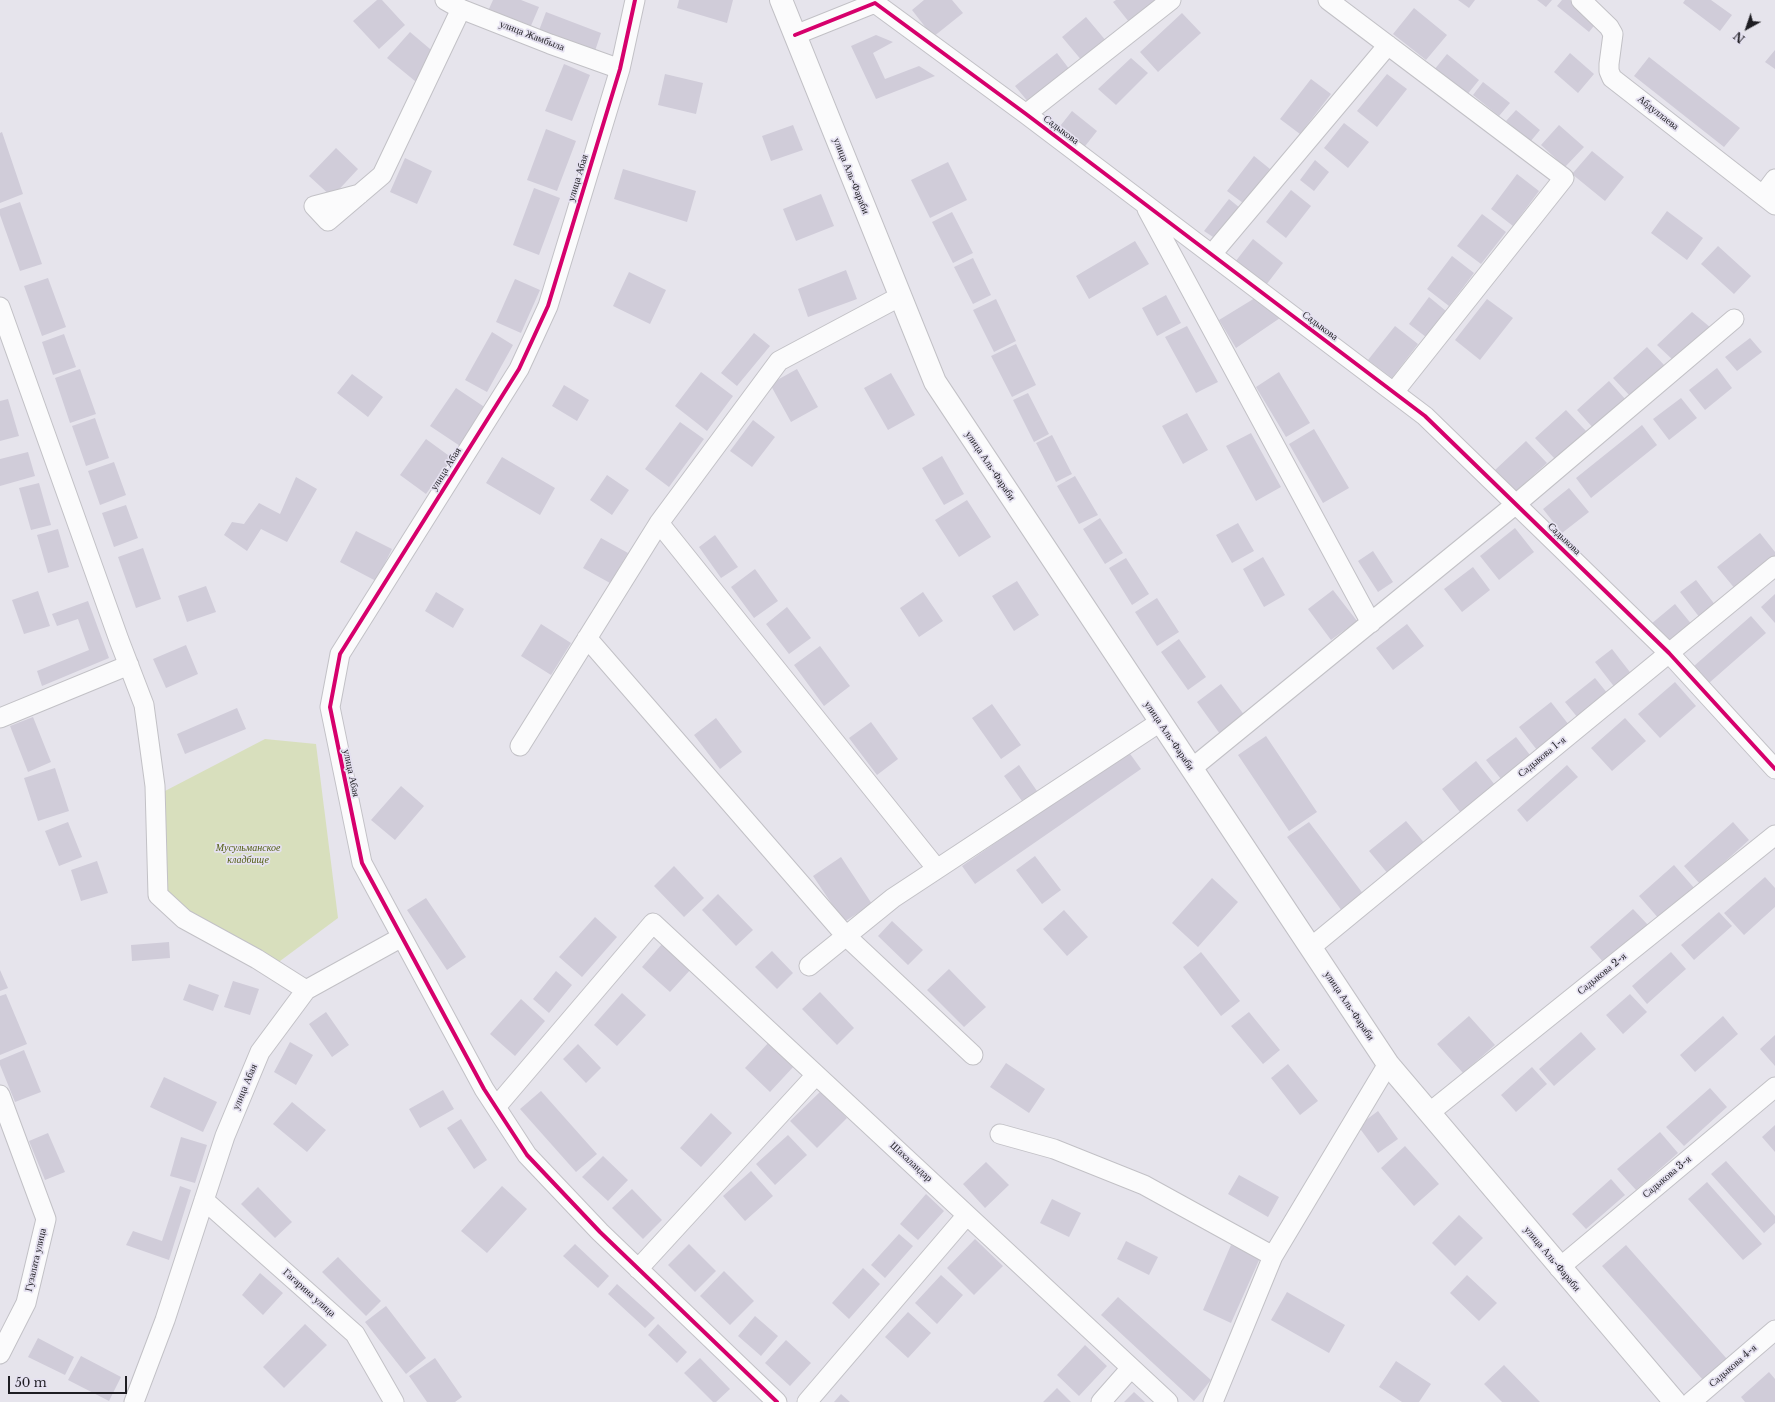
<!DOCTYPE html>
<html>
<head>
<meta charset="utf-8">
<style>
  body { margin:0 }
  #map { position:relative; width:1775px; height:1402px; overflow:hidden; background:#e6e4ec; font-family:"Libre Baskerville",serif }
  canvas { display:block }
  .north { position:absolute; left:1727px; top:8px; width:40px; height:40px; -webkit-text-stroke:3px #e5e1f0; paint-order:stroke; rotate:220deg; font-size:11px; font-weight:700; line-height:16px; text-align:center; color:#1e1d22 }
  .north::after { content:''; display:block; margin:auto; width:14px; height:18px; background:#1e1d22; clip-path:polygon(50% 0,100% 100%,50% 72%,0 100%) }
  .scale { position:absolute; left:8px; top:1376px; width:119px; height:18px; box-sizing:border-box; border:2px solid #1e1d22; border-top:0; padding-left:5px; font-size:12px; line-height:14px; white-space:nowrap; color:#1e1d22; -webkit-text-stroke:3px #e5e1f0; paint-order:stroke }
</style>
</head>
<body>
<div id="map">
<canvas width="1775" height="1402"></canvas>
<div class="north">N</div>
<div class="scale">50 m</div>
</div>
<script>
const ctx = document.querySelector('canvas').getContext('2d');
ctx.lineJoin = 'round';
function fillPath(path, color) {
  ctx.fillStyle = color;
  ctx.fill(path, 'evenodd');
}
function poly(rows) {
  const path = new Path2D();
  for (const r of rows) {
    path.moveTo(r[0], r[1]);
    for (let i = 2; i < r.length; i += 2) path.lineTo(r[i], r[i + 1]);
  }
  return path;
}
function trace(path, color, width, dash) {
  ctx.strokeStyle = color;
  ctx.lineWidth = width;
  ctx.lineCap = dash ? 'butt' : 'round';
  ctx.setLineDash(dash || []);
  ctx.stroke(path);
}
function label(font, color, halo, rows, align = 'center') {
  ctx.font = font + ' "Libre Baskerville",serif';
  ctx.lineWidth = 3.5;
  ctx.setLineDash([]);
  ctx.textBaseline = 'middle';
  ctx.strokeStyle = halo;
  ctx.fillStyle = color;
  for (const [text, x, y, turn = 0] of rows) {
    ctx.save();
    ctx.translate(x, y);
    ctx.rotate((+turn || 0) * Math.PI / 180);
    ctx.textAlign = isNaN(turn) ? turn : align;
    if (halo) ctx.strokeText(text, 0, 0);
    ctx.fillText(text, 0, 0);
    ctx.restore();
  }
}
const green = poly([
  [265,739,316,744,338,918,276,964,227,949,167,890,165,791]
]);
const building = poly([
  [377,0,382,0,405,25,379,49,353,21],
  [493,0,521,0,539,7,530,28,488,11],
  [679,0,733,0,727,23,677,8],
  [924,0,952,0,963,13,933,37,912,10],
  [1116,0,1157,0,1129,22,1113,2],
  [1458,0,1475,0,1469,8],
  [1537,0,1552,0,1546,7],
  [1562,0,1570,0,1597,22,1589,32,1557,6],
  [1685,0,1711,0,1732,15,1720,31,1683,3],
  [1414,8,1447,35,1426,60,1393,34],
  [546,12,601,33,594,54,538,33],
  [1182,13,1201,33,1158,72,1140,52],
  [1086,17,1107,42,1083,62,1062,37],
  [410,32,443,60,421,86,387,58],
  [876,35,893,42,873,53,885,79,919,66,935,76,876,99,851,46],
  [1775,50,1775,69,1765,62],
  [1057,53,1070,70,1029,103,1015,86],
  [1570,53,1594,74,1578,93,1554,72],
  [1447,54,1479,80,1466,96,1434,70],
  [1649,57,1740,128,1724,147,1634,76],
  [1131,58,1148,73,1116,105,1098,89],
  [564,64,590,75,572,121,545,111],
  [665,74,703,83,696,114,658,105],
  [1387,74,1407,89,1377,127,1357,111],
  [1311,79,1331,94,1300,134,1280,119],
  [1483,82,1510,103,1499,116,1473,95],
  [1516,110,1540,130,1530,142,1506,121],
  [1072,111,1097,131,1082,150,1057,130],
  [1344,123,1369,142,1348,168,1324,148],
  [793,125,803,150,771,161,762,136],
  [1559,125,1584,147,1565,167,1541,145],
  [546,129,576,141,557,191,527,180],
  [2,132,23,194,0,203,0,133],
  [336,148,358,169,332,197,309,176],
  [1592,151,1624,177,1605,201,1572,174],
  [1254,156,1270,169,1243,203,1227,191],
  [405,158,432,171,417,204,390,192],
  [1315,160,1329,172,1314,191,1300,180],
  [948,162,967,200,930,218,911,180],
  [623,169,696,191,687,222,614,199],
  [1517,174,1539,191,1513,226,1491,209],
  [534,188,560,198,539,255,513,245],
  [1291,190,1311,206,1286,238,1266,222],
  [821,194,834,226,796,241,783,209],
  [1229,199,1240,208,1216,239,1204,231],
  [20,202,42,264,20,271,0,215,0,209],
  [1667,211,1703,238,1687,260,1651,233],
  [952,212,973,253,953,263,932,222],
  [1482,214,1506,232,1481,264,1457,246],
  [1253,239,1283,263,1266,285,1235,262],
  [1135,241,1149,264,1089,299,1076,276],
  [1718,246,1751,276,1734,294,1701,264],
  [1452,256,1474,273,1449,306,1427,289],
  [973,258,991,295,973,304,954,267],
  [846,270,857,299,808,317,798,289],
  [629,272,666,290,650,324,613,306],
  [48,278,66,327,42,336,24,286],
  [515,279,540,290,521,333,496,322],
  [1166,295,1181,323,1157,336,1142,308],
  [1429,297,1446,311,1426,337,1409,324],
  [1255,298,1280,318,1236,348,1219,320],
  [996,299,1016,341,994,352,973,310],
  [1487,299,1513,318,1480,360,1455,340],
  [1692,312,1711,328,1674,361,1657,345],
  [1187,326,1218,382,1196,393,1165,337],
  [1395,326,1418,344,1392,378,1368,360],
  [492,332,513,345,487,392,465,380],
  [754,333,770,346,737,386,721,373],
  [64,334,76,367,53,375,42,342],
  [1750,338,1762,352,1737,371,1725,357],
  [1016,344,1036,385,1012,397,991,356],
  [1647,347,1665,366,1631,397,1613,378],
  [1717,368,1732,388,1705,410,1689,390],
  [80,369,96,414,70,423,55,378],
  [797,369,818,407,791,422,770,384],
  [701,372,733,396,707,431,675,406],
  [1279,372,1310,423,1286,437,1256,387],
  [891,373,915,415,888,430,864,388],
  [352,374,383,397,368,417,337,393],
  [1609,381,1626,400,1594,429,1577,410],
  [564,385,589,400,577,421,552,406],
  [456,388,486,408,460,446,430,426],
  [1028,393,1049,434,1034,442,1013,400],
  [1681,398,1697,418,1669,440,1653,419],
  [8,399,19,436,0,441,0,401],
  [1566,410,1586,431,1555,459,1535,438],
  [1187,413,1208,450,1183,464,1162,426],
  [95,418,109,458,86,466,72,426],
  [753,420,775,437,752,467,730,451],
  [680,422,704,439,669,487,645,469],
  [1642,425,1657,445,1591,498,1576,478],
  [1314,429,1349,488,1323,503,1289,444],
  [1251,433,1281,487,1256,501,1226,446],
  [1052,435,1072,474,1056,482,1036,443],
  [426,439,452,458,426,494,400,475],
  [1526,441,1547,463,1515,492,1495,470],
  [28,452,35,476,0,486,0,459],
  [942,456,964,494,944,505,922,468],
  [502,457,555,488,540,515,486,483],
  [114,462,126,495,100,505,88,471],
  [607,475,629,490,612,515,590,500],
  [1075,476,1098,515,1079,524,1057,486],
  [296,477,317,489,287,542,261,529,247,551,224,535,232,522,244,524,259,503,280,514],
  [39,483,51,525,31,530,19,488],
  [1569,488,1589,512,1562,533,1543,509],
  [967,500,991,537,959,557,935,520],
  [126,505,138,538,114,547,102,513],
  [1100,518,1123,553,1105,564,1083,529],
  [1238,523,1254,551,1232,563,1216,535],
  [1515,528,1534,552,1499,580,1480,556],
  [58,529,69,567,48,573,37,535],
  [356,531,392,549,376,581,340,562],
  [1760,533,1775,552,1775,559,1736,590,1717,567],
  [715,535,738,567,721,578,699,547],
  [601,538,628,553,610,583,583,568],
  [143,548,161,599,136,608,118,557],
  [1373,551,1393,582,1378,592,1358,561],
  [1263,557,1285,595,1264,607,1243,569],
  [1126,558,1149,594,1132,605,1109,568],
  [1473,567,1490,590,1462,612,1444,589],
  [755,569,778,601,754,618,731,587],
  [1696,580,1716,606,1700,618,1680,592],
  [1017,581,1039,615,1014,631,992,596],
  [206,586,216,612,187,622,178,596],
  [1333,590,1357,621,1331,640,1308,609],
  [38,591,50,626,24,634,12,600],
  [436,592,464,609,453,628,425,611],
  [923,592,943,621,919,637,900,608],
  [1775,594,1775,623,1761,607],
  [1157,598,1179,632,1157,646,1135,612],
  [88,601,109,658,42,686,37,671,89,650,78,619,57,626,52,614],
  [1675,604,1693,626,1669,646,1651,624],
  [787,607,811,638,789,654,766,624],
  [1751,616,1766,633,1709,683,1694,666],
  [541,624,571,643,551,675,521,656],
  [1407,624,1424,646,1393,670,1376,648],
  [1179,639,1206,677,1188,690,1161,652],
  [186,645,198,674,166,688,153,659],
  [820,646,850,686,824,706,794,665],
  [1612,649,1633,676,1616,689,1595,662],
  [1595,678,1608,694,1578,718,1565,702],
  [1675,682,1696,706,1660,738,1638,714],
  [1221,684,1245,716,1220,734,1197,702],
  [1551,702,1569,725,1537,750,1519,727],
  [992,704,1021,745,1001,759,972,718],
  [237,708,246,729,185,754,177,734],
  [33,717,51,762,28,772,10,726],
  [716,718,742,752,720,769,694,735],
  [1625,718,1646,741,1612,771,1591,748],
  [871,722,898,759,877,775,849,738],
  [1266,736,1317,812,1289,831,1238,755],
  [1516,737,1530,755,1501,779,1486,760],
  [1128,751,1141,769,975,884,962,866],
  [1476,761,1495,785,1460,812,1442,789],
  [1019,765,1037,791,1022,801,1004,776],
  [1567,765,1578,777,1527,822,1517,810],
  [55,768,69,811,38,821,24,778],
  [401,786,424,806,395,840,371,820],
  [1406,821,1426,845,1389,875,1369,851],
  [68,822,82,857,59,866,45,831],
  [1309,822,1364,895,1342,911,1287,837],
  [1733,822,1749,840,1700,884,1684,866],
  [1035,856,1061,890,1042,904,1016,870],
  [841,857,872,904,844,922,813,876],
  [97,861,108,893,81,901,71,870],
  [1674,865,1695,889,1660,920,1639,896],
  [674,866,704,898,684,917,654,886],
  [1765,877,1775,888,1775,907,1744,935,1724,913],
  [1212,878,1238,902,1198,947,1172,923],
  [718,894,753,930,736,946,702,910],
  [426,898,466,957,447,970,407,910],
  [1633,909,1648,925,1605,964,1590,947],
  [1064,910,1088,937,1067,956,1043,929],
  [1719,912,1732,926,1694,960,1681,945],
  [595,917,617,937,582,977,559,957],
  [892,921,923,950,908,965,878,936],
  [169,942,170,958,132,961,131,945],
  [662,944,691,969,670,992,642,967],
  [772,951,793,973,777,989,755,967],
  [1201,952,1240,1001,1221,1016,1183,967],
  [1671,952,1686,969,1647,1004,1632,986],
  [949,969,986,1007,964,1027,927,990],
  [0,970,8,988,0,991],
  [556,971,572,985,549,1013,533,999],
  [233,981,259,989,250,1015,224,1007],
  [189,984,219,995,213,1011,183,1000],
  [820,992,854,1028,837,1045,802,1009],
  [622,993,646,1015,617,1046,594,1025],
  [6,994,27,1044,0,1055,0,996],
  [1630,994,1647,1012,1623,1034,1606,1015],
  [521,999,545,1021,515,1056,490,1034],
  [326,1012,349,1045,332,1057,309,1024],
  [1249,1012,1280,1050,1263,1064,1231,1026],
  [1469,1016,1495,1045,1463,1073,1437,1044],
  [1723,1016,1738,1034,1695,1072,1680,1055],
  [1581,1032,1596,1049,1554,1086,1539,1069],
  [1775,1035,1775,1066,1760,1049],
  [770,1041,795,1065,770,1092,745,1068],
  [290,1042,313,1055,296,1085,274,1072],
  [578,1044,601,1068,586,1083,563,1059],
  [24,1050,41,1092,15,1102,0,1065,0,1060],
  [1006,1063,1045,1089,1029,1113,990,1087],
  [1288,1064,1318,1101,1300,1115,1271,1078],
  [1532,1067,1547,1084,1516,1112,1501,1095],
  [164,1077,217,1102,203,1132,150,1107],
  [1710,1088,1727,1107,1684,1146,1666,1127],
  [443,1090,454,1109,420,1128,409,1109],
  [541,1091,597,1154,576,1172,520,1109],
  [821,1091,847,1118,817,1148,790,1121],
  [292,1102,326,1130,307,1152,273,1124],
  [1378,1111,1398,1139,1378,1153,1358,1126],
  [711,1113,732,1133,701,1167,680,1148],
  [461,1119,487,1160,474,1169,447,1128],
  [1775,1125,1775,1152,1762,1137],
  [1660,1132,1678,1153,1636,1190,1617,1169],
  [48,1133,65,1172,45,1180,29,1141],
  [788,1135,807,1155,775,1185,756,1164],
  [181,1137,207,1145,195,1183,170,1176],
  [1405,1146,1439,1184,1414,1206,1381,1168],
  [603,1156,628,1180,608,1201,582,1177],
  [1726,1161,1775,1216,1775,1223,1764,1233,1711,1174],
  [986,1162,1009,1185,985,1208,963,1184],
  [751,1171,773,1196,745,1221,723,1196],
  [1239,1175,1279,1197,1268,1217,1228,1194],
  [1611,1179,1625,1195,1586,1229,1572,1214],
  [1707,1182,1762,1244,1743,1260,1688,1199],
  [180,1186,191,1190,169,1260,126,1245,133,1231,162,1241],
  [502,1186,527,1209,487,1253,461,1231],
  [258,1187,292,1222,275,1238,241,1204],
  [632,1189,662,1220,643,1239,612,1208],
  [926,1194,944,1211,918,1240,900,1224],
  [1052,1199,1081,1213,1069,1237,1040,1223],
  [1459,1215,1483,1238,1455,1266,1432,1243],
  [899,1234,913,1246,885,1278,871,1265],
  [975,1239,1003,1266,974,1295,947,1268],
  [1126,1241,1158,1257,1149,1275,1117,1259],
  [575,1244,609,1276,598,1288,563,1256],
  [689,1244,716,1271,695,1292,668,1265],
  [1231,1245,1260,1258,1231,1323,1203,1310],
  [1626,1245,1727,1359,1703,1380,1602,1266],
  [338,1257,381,1301,366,1316,322,1272],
  [863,1268,880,1284,849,1319,832,1303],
  [724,1271,754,1301,730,1325,700,1296],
  [260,1273,283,1293,263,1315,242,1295],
  [941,1275,963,1295,937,1324,915,1303],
  [1467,1275,1497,1303,1479,1321,1450,1293],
  [617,1284,655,1318,645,1328,608,1294],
  [1287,1292,1345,1325,1329,1353,1271,1320],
  [1118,1297,1211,1380,1194,1401,1101,1315],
  [386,1306,426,1358,406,1374,365,1322],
  [908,1312,931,1333,908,1358,885,1337],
  [755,1316,778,1336,761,1356,738,1336],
  [305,1324,327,1345,284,1388,263,1367],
  [658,1324,687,1352,677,1363,648,1335],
  [38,1338,74,1357,65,1375,28,1357],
  [786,1340,811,1363,790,1386,765,1363],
  [1085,1345,1107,1366,1079,1396,1057,1375],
  [81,1356,121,1377,109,1401,68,1380],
  [435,1358,462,1397,455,1402,427,1402,409,1376],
  [700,1358,730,1389,716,1402,713,1402,684,1373],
  [1396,1361,1431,1384,1419,1402,1402,1402,1379,1387],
  [1504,1365,1540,1402,1502,1402,1484,1384],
  [1769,1372,1775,1379,1775,1402,1745,1402,1741,1397],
  [1057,1388,1071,1402,1043,1402],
  [1134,1392,1145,1402,1124,1402],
  [841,1394,850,1402,834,1402]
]);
const street = poly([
  [445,0,461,9,550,44,620,69],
  [635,0,620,69,548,306,519,369,340,654,330,707,362,863,484,1089,527,1155,600,1232,777,1402],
  [1328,0,1564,178,1394,392],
  [1581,0,1609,27,1613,34,1609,64,1609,71,1612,78,1775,205],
  [795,35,875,3,1026,114,1425,416,1669,653,1775,769],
  [1026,114,1171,0],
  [360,194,314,206,328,221,382,175,461,9],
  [1763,195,1775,179],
  [1147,209,1371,623],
  [1212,254,1388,45],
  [0,307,119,640,144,705,155,786,158,895,184,919,257,959,306,990],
  [659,523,937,869],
  [587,638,846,936,973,1055],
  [0,718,129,665],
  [520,746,659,523,779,361,899,297],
  [1191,769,1516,504,1734,319],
  [1310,948,1775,566],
  [809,966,893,898,1160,722],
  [0,1095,46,1219,26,1303,0,1354],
  [496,1107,653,923,1168,1402],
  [1429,1113,1775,835],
  [1000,1134,1054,1149,1144,1185,1273,1256],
  [204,1200,355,1334,394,1402],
  [1559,1268,1775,1087],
  [638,1269,816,1075],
  [134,1402,165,1320,225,1136,260,1052,306,990,402,937],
  [807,1402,967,1215],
  [1101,1402,1131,1368],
  [1213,1402,1273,1256,1388,1064],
  [1691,1402,1775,1330]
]);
const secondary = poly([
  [781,0,935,382,1388,1064,1675,1402]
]);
const cycleway = poly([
  [635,0,620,69,548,306,519,369,340,654,330,707,362,863,484,1089,527,1155,600,1232,777,1402],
  [795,35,875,3,1026,114,1425,416,1669,653,1775,769]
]);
const streetNames = [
  ["улица Жамбыла",532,36,21],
  ["Абдуллаева",1658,113,38],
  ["Садыкова",1061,130,37],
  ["улица Аль-Фараби",851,176,68],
  ["улица Абая",578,178,-73],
  ["Садыкова",1320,326,37],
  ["улица Аль-Фараби",990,466,56],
  ["улица Абая",446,469,-58],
  ["Садыкова",1564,539,44],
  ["улица Аль-Фараби",1169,736,56],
  ["Садыкова 1-я",1542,757,-39],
  ["улица Абая",351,773,78],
  ["Садыкова 2-я",1602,974,-39],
  ["улица Аль-Фараби",1349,1006,56],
  ["улица Абая",245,1087,-67],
  ["Шахаландар",911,1162,43],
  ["Садыкова 3-я",1667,1177,-40],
  ["улица Аль-Фараби",1552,1259,50],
  ["Гузалата улица",36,1260,-77],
  ["Гагарина улица",309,1293,42],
  ["Садыкова 4-я",1733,1366,-41]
];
const parkNames = [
  ["Мусульманское",248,848],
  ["кладбище",248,860]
];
fillPath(green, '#d8dfbd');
fillPath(building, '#d0ccd9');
trace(street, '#c2c1c6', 21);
trace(secondary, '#c2c1c6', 24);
trace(street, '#fbfbfc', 19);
trace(secondary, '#fbfbfc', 22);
trace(cycleway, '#d6006c', 4);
label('10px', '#1e1d22', '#e5e1f0', streetNames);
label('italic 10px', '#515d11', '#e5e1f0', parkNames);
</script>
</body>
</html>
